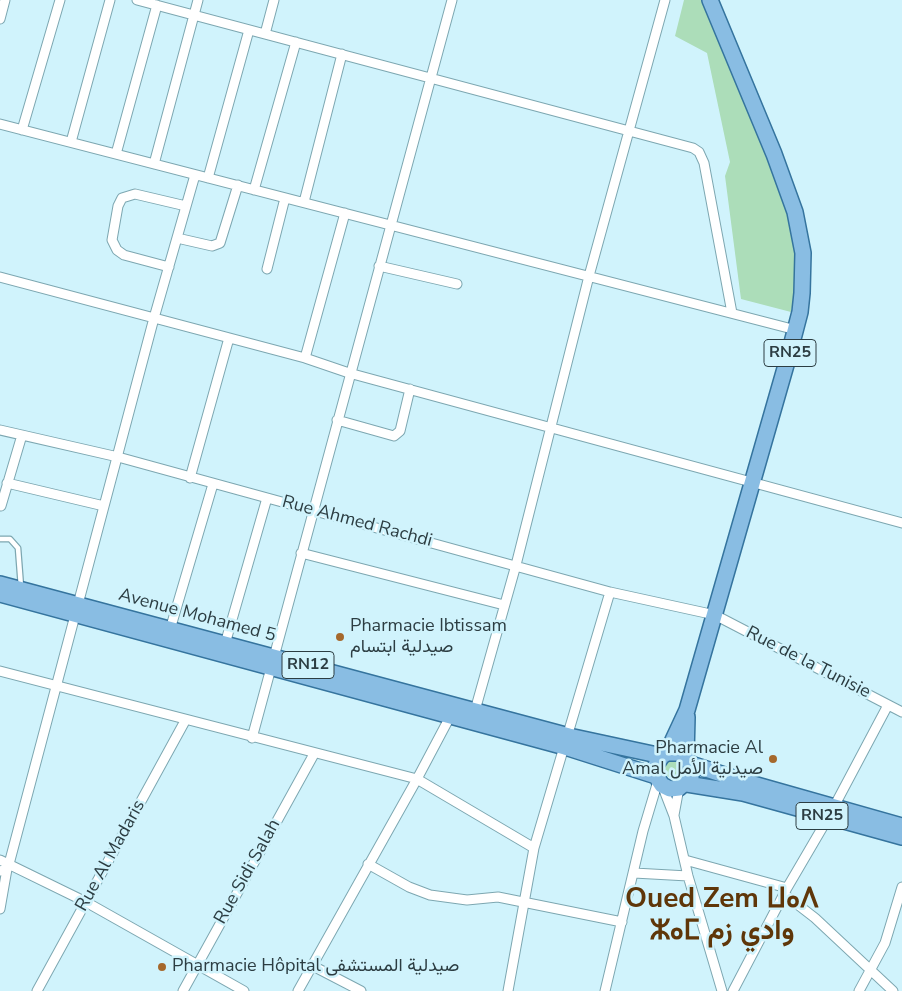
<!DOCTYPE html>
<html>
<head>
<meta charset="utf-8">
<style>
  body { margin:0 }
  canvas { display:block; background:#d0f3fc }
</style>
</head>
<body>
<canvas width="902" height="991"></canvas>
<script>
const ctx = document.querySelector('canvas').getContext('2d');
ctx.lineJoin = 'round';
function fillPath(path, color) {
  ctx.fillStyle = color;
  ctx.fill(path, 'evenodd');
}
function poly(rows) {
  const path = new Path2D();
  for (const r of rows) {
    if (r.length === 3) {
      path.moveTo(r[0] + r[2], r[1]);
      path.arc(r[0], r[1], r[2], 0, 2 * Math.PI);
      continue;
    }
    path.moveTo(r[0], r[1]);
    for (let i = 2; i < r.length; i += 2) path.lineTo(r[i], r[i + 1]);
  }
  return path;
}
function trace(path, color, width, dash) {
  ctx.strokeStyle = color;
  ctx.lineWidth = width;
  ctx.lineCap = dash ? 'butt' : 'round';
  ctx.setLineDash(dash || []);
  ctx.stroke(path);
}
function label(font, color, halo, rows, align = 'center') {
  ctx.font = font + ' "Nunito Sans",Vazirmatn,"Noto Sans Tifinagh",sans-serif';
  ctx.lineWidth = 5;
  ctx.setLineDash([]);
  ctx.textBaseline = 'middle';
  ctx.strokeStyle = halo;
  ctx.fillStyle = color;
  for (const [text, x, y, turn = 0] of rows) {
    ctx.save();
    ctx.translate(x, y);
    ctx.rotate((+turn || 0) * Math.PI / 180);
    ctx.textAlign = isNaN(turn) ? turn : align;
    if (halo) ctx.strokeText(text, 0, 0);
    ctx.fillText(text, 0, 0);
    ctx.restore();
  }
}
const green = poly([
  [684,0,710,0,797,230,798,277,791,312,741,299,725,176,730,162,707,53,675,36],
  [673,769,9]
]);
const lane = poly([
  [0,539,10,539,18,548,21,587]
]);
const street = poly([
  [137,0,693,148,699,152,704,163,732,313],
  [0,19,5,0],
  [265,34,274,0],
  [0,124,796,330],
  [22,130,60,0],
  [71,142,110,0],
  [116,154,157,5],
  [154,164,198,0],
  [208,178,249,30],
  [254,190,296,42],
  [304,202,342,54],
  [177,238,212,246,220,243,238,185],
  [379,266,457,284],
  [169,267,124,255,117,250,112,240,118,206,122,198,135,194,186,206],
  [267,269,285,198],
  [0,277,305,358,349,373,902,523],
  [305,358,345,213],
  [337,420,394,436,400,431,410,389],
  [0,430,118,457,610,592,715,615,902,712],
  [190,478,229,338],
  [7,483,104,506],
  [1,506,22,435],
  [301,553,504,605],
  [169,633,213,484],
  [225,644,267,498],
  [0,671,417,779,534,848],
  [474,714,516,565,589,276,665,0],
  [252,738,452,0],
  [662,785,674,816,688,876,722,991],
  [674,815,679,788],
  [0,860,86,902,244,991],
  [685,860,787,888,828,818,888,705],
  [368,864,409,887,430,895,467,900,498,897,622,922],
  [0,871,7,869,9,864,154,318,195,175],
  [634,873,688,876],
  [784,894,815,918,893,991],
  [0,909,7,869],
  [313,966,361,991],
  [37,991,185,721],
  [183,991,314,754],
  [298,991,417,779,452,713],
  [508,991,534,848,610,592],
  [605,991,643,831,658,781],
  [733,991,787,888],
  [859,991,885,943,902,887]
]);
const primary = poly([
  [0,584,569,736,662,756],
  [0,594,565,747,656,776],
  [667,753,681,753,691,764,691,778,679,788,670,789,662,785,656,776,656,765,662,756,667,753,687,710,788,358,800,312,802,293,803,253,795,212,774,154,710,0],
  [686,757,687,717],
  [691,764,746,782,902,826],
  [687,784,743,793,902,837]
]);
const markers = [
  [340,637,5,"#a5682c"],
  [773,759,5,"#a5682c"],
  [162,967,5,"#a5682c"]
];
const shields = [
  [790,353,52],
  [308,665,52],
  [822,816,52]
];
const shieldNames = [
  ["RN25",790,353],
  ["RN12",308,665],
  ["RN25",822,816]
];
const streetNames = [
  ["Rue Ahmed Rachdi",357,522,15],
  ["Avenue Mohamed 5",197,616,15],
  ["Rue de la Tunisie",808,663,27],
  ["Rue Al Madaris",111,856,-61],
  ["Rue Sidi Salah",248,872,-61]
];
const poiNames = [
  ["Pharmacie Ibtissam",350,627],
  ["صيدلية ابتسام",350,648],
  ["Pharmacie Al",763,749,"right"],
  ["Amal صيدلية الأمل",763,770,"right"],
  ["Pharmacie Hôpital صيدلية المستشفى",172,967]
];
const townNames = [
  ["Oued Zem ⵡⴰⴷ",722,900],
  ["ⵣⴰⵎ وادي زم",722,932]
];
fillPath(green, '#acddb9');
trace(lane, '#7da7b1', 7);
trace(street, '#7da7b1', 11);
trace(primary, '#35749e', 18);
trace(lane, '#fff', 4.5);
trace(street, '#fff', 9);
trace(primary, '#89bde3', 15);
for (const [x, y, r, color] of markers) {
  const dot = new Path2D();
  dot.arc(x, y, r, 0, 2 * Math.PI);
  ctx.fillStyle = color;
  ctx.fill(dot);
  trace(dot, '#d0f3fc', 2);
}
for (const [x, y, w] of shields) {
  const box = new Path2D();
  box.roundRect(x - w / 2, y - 13.5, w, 27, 4);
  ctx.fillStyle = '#d0f3fc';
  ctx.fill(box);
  trace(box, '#2c3d42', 1);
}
label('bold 16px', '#2c3d42', null, shieldNames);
label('18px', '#2c3d42', '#d0f3fc', streetNames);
label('18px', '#2c3d42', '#d0f3fc', poiNames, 'left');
label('bold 28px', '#5f3609', '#d0f3fc', townNames);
</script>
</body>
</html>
